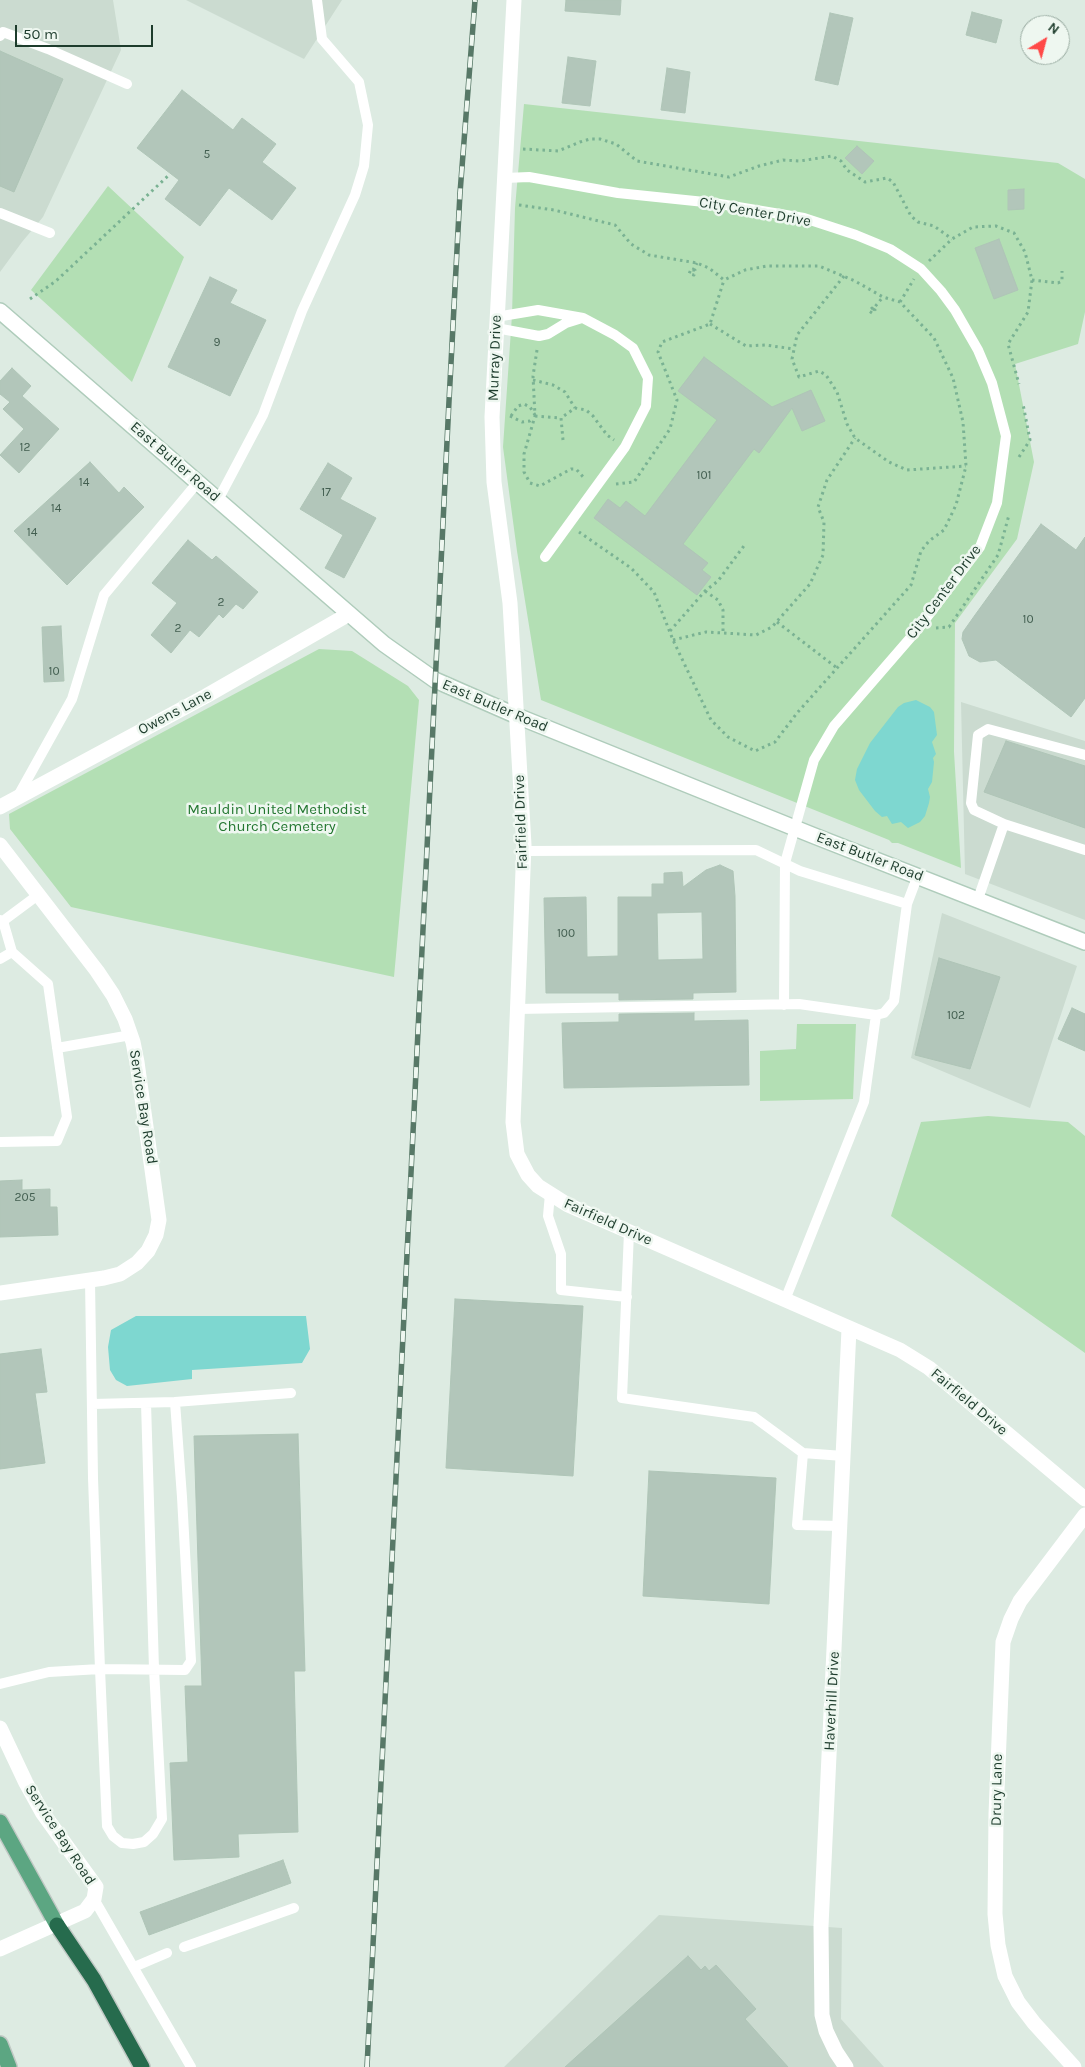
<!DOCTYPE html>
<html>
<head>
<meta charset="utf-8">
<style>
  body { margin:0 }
  #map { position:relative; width:1085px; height:2067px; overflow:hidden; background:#ddebe2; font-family:Karla,sans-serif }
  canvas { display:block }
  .north { position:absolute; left:1020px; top:15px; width:50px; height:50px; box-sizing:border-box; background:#eef7f0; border:1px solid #9aaca2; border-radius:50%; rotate:37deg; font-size:14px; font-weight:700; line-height:20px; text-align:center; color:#1d3c2c }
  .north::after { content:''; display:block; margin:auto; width:18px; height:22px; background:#ff4947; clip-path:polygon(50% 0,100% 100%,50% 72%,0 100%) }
  .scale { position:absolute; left:15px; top:25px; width:138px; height:22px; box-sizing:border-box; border:2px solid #1d3c2c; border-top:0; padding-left:6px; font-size:15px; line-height:18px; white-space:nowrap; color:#1d3c2c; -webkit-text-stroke:4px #eef7f0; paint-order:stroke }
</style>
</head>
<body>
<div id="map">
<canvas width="1085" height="2067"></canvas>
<div class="north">N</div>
<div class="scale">50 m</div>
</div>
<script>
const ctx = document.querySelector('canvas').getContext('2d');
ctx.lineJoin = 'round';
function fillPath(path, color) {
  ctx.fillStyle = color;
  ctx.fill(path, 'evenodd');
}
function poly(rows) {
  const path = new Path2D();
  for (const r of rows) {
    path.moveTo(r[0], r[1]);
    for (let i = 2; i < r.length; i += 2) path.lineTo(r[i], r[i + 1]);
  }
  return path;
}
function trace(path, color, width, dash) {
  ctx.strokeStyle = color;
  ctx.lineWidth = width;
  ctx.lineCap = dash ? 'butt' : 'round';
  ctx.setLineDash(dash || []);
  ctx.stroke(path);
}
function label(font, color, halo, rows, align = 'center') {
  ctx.font = font + ' Karla,sans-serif';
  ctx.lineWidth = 5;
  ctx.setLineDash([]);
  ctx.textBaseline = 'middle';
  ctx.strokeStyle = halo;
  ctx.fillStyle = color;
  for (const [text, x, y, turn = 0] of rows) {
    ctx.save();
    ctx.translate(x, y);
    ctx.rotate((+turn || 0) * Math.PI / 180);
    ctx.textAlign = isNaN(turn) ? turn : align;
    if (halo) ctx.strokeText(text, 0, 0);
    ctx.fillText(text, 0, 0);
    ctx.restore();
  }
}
const built = poly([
  [0,0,113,0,121,50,43,217,22,242,0,272],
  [186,0,342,0,304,59],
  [961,702,1085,741,1085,920,965,874],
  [942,913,1077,966,1030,1108,911,1058],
  [659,1915,842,1928,841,2019,884,2067,504,2067]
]);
const green = poly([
  [524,104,1058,163,1085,179,1085,312,1078,344,1015,364,1034,462,1017,539,955,623,954,752,961,868,898,843,892,843,889,840,541,700,517,551,503,447,512,315,515,208],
  [108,186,184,257,132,382,31,290],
  [319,649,352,651,408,686,419,700,394,977,71,907,10,829,9,814],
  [797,1024,856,1024,853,1099,760,1101,760,1051,796,1049],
  [988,1116,1068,1122,1085,1136,1085,1353,891,1216,921,1122]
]);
const water = poly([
  [916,700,930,707,934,712,937,735,932,742,936,754,933,758,934,762,932,782,928,789,930,797,929,803,925,816,920,822,908,828,901,822,892,824,887,816,882,817,875,811,859,790,855,780,857,769,870,743,898,707,904,703],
  [136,1316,306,1316,310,1349,302,1363,192,1370,192,1379,127,1386,116,1380,110,1370,108,1347,111,1330]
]);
const building = poly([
  [566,0,621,0,620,15,565,11,566,0],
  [972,12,1002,20,996,43,966,35,972,12],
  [830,13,853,18,838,85,815,80,830,13],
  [0,51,63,79,14,192,0,186,0,51],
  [568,57,596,61,590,106,562,103,568,57],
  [667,68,690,72,685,113,661,110,667,68],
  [182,90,233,130,242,118,276,144,262,162,296,188,272,220,229,188,200,226,165,199,179,180,137,148,182,90],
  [857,146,874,161,862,174,845,158,857,146],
  [1024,189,1024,209,1008,210,1008,190,1024,189],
  [999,239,1018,290,994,299,975,248,999,239],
  [210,277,237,290,230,303,266,320,230,396,168,367,210,277],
  [704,357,772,407,811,390,825,421,802,431,792,408,759,453,754,449,683,544,708,563,702,570,711,577,697,595,594,518,608,499,620,508,626,501,645,516,717,420,678,391,704,357],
  [12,368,31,386,22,396,59,429,19,473,0,455,24,429,3,409,10,402,0,394,0,381,12,368],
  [90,462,119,493,124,487,144,507,67,585,14,531,90,462],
  [328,463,352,478,340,499,376,518,344,578,325,568,343,535,300,509,328,463],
  [1041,524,1076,550,1085,537,1085,698,1071,717,996,660,980,662,969,656,962,639,963,632,975,615,1041,524],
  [188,540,212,560,216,556,258,592,243,609,236,604,223,618,219,614,199,637,190,630,171,653,151,635,177,603,152,583,188,540],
  [61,626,64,681,44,682,42,627,61,626],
  [1006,741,1085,766,1085,828,984,792,1006,741],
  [720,865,733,871,735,896,736,992,693,993,693,999,619,1000,619,993,546,993,544,898,586,897,587,957,618,956,618,897,652,897,652,884,664,884,664,873,682,872,683,887,706,870,720,865],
  [702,912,703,959,658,960,657,913,702,912],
  [939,958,1000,977,970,1069,915,1055,939,958],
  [1072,1008,1085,1014,1085,1051,1058,1039,1072,1008],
  [694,1013,694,1021,748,1020,749,1085,564,1088,562,1023,619,1022,619,1014,694,1013],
  [22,1180,22,1190,50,1189,50,1207,57,1207,58,1235,0,1237,0,1181,22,1180],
  [455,1299,583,1306,573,1476,446,1468,455,1299],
  [41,1349,47,1392,35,1393,45,1463,0,1469,0,1354,41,1349],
  [298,1434,305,1671,294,1671,298,1832,238,1834,239,1857,174,1860,170,1763,188,1762,185,1686,202,1686,194,1436,298,1434],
  [649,1471,776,1478,769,1604,643,1596,649,1471],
  [283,1860,291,1883,149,1935,140,1912,283,1860],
  [688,1956,701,1970,705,1966,709,1971,716,1965,756,2009,745,2019,788,2067,565,2067,688,1956]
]);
const path = poly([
  [523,149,558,151,580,142,590,139,600,139,616,144,637,161,729,177,759,166,783,160,800,161,832,156,841,161,847,170,865,182,887,178,893,182,911,216,918,222,934,226,952,239],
  [519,205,554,210,615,225,631,244,649,255,697,263,709,268,724,280,745,270,767,266,819,266,855,281,883,297,900,302,934,338,953,378,963,422,966,466,956,505,944,530,929,541,921,551,911,585,797,713,775,742,755,751,728,737,711,720,673,640,654,592,631,568,579,532],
  [929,261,952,239,973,227,996,226,1014,233,1025,252,1032,280,1028,312,1008,344,1019,384],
  [693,270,695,270,694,275,689,274,691,269,693,270,697,263],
  [844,276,797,335,792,359,799,377,819,371,826,375,837,392,847,424,855,438,889,462,907,470,966,466],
  [1032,280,1058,283,1062,281,1062,271],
  [30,299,56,281,170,174],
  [900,302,914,279],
  [873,309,875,310,872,313,869,311,872,308,873,309,883,297],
  [710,324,746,346,765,345,794,349],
  [537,350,533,376,535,416,524,454,524,472,530,483,540,486,571,469,576,469,585,479],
  [533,380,553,385,565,392,575,408],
  [510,416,522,422,530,421,533,418],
  [511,416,518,406,524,404,530,407,535,415],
  [535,416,561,418],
  [563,440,561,418,575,408,586,410,593,416,607,435,614,440],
  [1019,457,1030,440,1023,404],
  [616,484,634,482,670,429,677,400,658,352,662,342,710,324,724,280],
  [705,591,718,600,723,610,723,633],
  [777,622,837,668],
  [936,628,949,627,998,555,1009,515],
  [670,631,705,591,718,581,746,543],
  [673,640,706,632,756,635,772,627,810,584,823,555,824,522,818,507,827,480,855,438]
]);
const lane = poly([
  [0,36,3,32,48,49,127,84],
  [505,178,529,177,618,193,714,203,804,218,856,235,890,249,921,269,941,291,955,310,978,350,992,383,1006,436,997,503,980,547,918,629,834,726,814,760,785,863,784,1005],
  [0,213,50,233],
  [496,317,538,310,583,318,615,335,633,348,648,378,646,406,625,447,545,557],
  [496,328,539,336,548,334,566,323,582,318],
  [218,500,263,415,302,311,355,195,364,166,368,125,359,82,322,39,317,0],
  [1085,755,988,729,978,735,971,803,974,810,1004,824,1085,850],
  [18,796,72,699,104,595,198,482],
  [524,851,756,850,800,871,907,904,918,875],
  [978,899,1004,824],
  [0,920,3,921,12,952,48,984,67,1117,57,1141,0,1142],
  [3,921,38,895],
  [0,959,12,952],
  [517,1009,799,1004,876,1015,884,1013,894,1001,907,904],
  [57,1048,131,1035],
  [550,1194,548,1216,561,1254,561,1290,627,1297],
  [629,1232,622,1398,754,1417,803,1453,843,1456],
  [90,1280,93,1478,100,1669,185,1670,191,1661,182,1497,175,1402,291,1393],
  [785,1300,864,1102,876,1015],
  [92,1404,175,1402],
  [803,1453,797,1525,840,1526],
  [0,1684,49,1672,100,1669,107,1826,113,1836,122,1843,133,1844,144,1842,153,1834,162,1819,154,1669,146,1403],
  [94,1899,191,2067],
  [184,1947,294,1908],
  [134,1967,167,1953]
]);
const street = poly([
  [514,0,492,417,494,482,510,603,524,845,513,1122,517,1154,528,1175,538,1186,568,1205,900,1350,929,1368,1085,1499],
  [0,807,206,696,349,614],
  [0,845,97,971,113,995,125,1019,133,1042,137,1062,159,1220,156,1235,148,1251,137,1263,120,1274,104,1278,0,1293],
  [0,1728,26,1783,42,1812,96,1887,94,1899,85,1911,0,1949],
  [846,2067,836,2052,826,2031,822,2015,821,1926,849,1329],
  [1074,2067,1034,2023,1018,2002,1005,1976,998,1945,995,1914,996,1814,1003,1642,1011,1619,1020,1601,1085,1515]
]);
const secondary = poly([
  [0,311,384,644,435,680,517,716,812,835,1085,942]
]);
const primary = poly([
  [0,1822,57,1925],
  [0,2044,9,2067]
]);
const highway = poly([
  [57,1925,94,1980,142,2067]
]);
const rail = poly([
  [367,2067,449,401,460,193,475,0]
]);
const numberNames = [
  ["5",207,155],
  ["9",217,343],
  ["12",25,448],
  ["101",704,476],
  ["14",84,483],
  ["17",326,493],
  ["14",56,509],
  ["14",32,533],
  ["2",221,603],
  ["10",1028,620],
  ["2",178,629],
  ["10",54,672],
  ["100",566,934],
  ["102",956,1016],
  ["205",25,1198]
];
const streetNames = [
  ["City Center Drive",755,212,10],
  ["Murray Drive",495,358,-88],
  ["East Butler Road",175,462,41],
  ["City Center Drive",944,592,-53],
  ["East Butler Road",495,706,23],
  ["Owens Lane",175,712,-28],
  ["Fairfield Drive",521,822,-92],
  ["East Butler Road",870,857,21],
  ["Service Bay Road",143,1107,81],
  ["Fairfield Drive",608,1222,24],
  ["Fairfield Drive",969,1402,40],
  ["Haverhill Drive",832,1701,-87],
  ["Drury Lane",997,1790,-89],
  ["Service Bay Road",60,1835,57]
];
const parkNames = [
  ["Mauldin United Methodist",277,810],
  ["Church Cemetery",277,827]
];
fillPath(built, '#cbdbd0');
fillPath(green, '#b3dfb4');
fillPath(water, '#7ed7d0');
fillPath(building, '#b2c6ba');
trace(building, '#afc5b7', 1);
trace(secondary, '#afccbb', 18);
trace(primary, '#c0c8c4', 18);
trace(highway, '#c0c8c4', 18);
trace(path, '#7ab293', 3, [2.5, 4]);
trace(lane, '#fff', 10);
trace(street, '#fff', 15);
trace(secondary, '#fff', 15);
trace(primary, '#5ca682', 15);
trace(highway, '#266b4d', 15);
trace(rail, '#577867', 5.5);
trace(rail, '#eef7f0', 4, [11]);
label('12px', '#425e50', null, numberNames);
label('15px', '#1d3c2c', '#eef7f0', streetNames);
label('15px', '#237730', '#eef7f0', parkNames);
</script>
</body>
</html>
